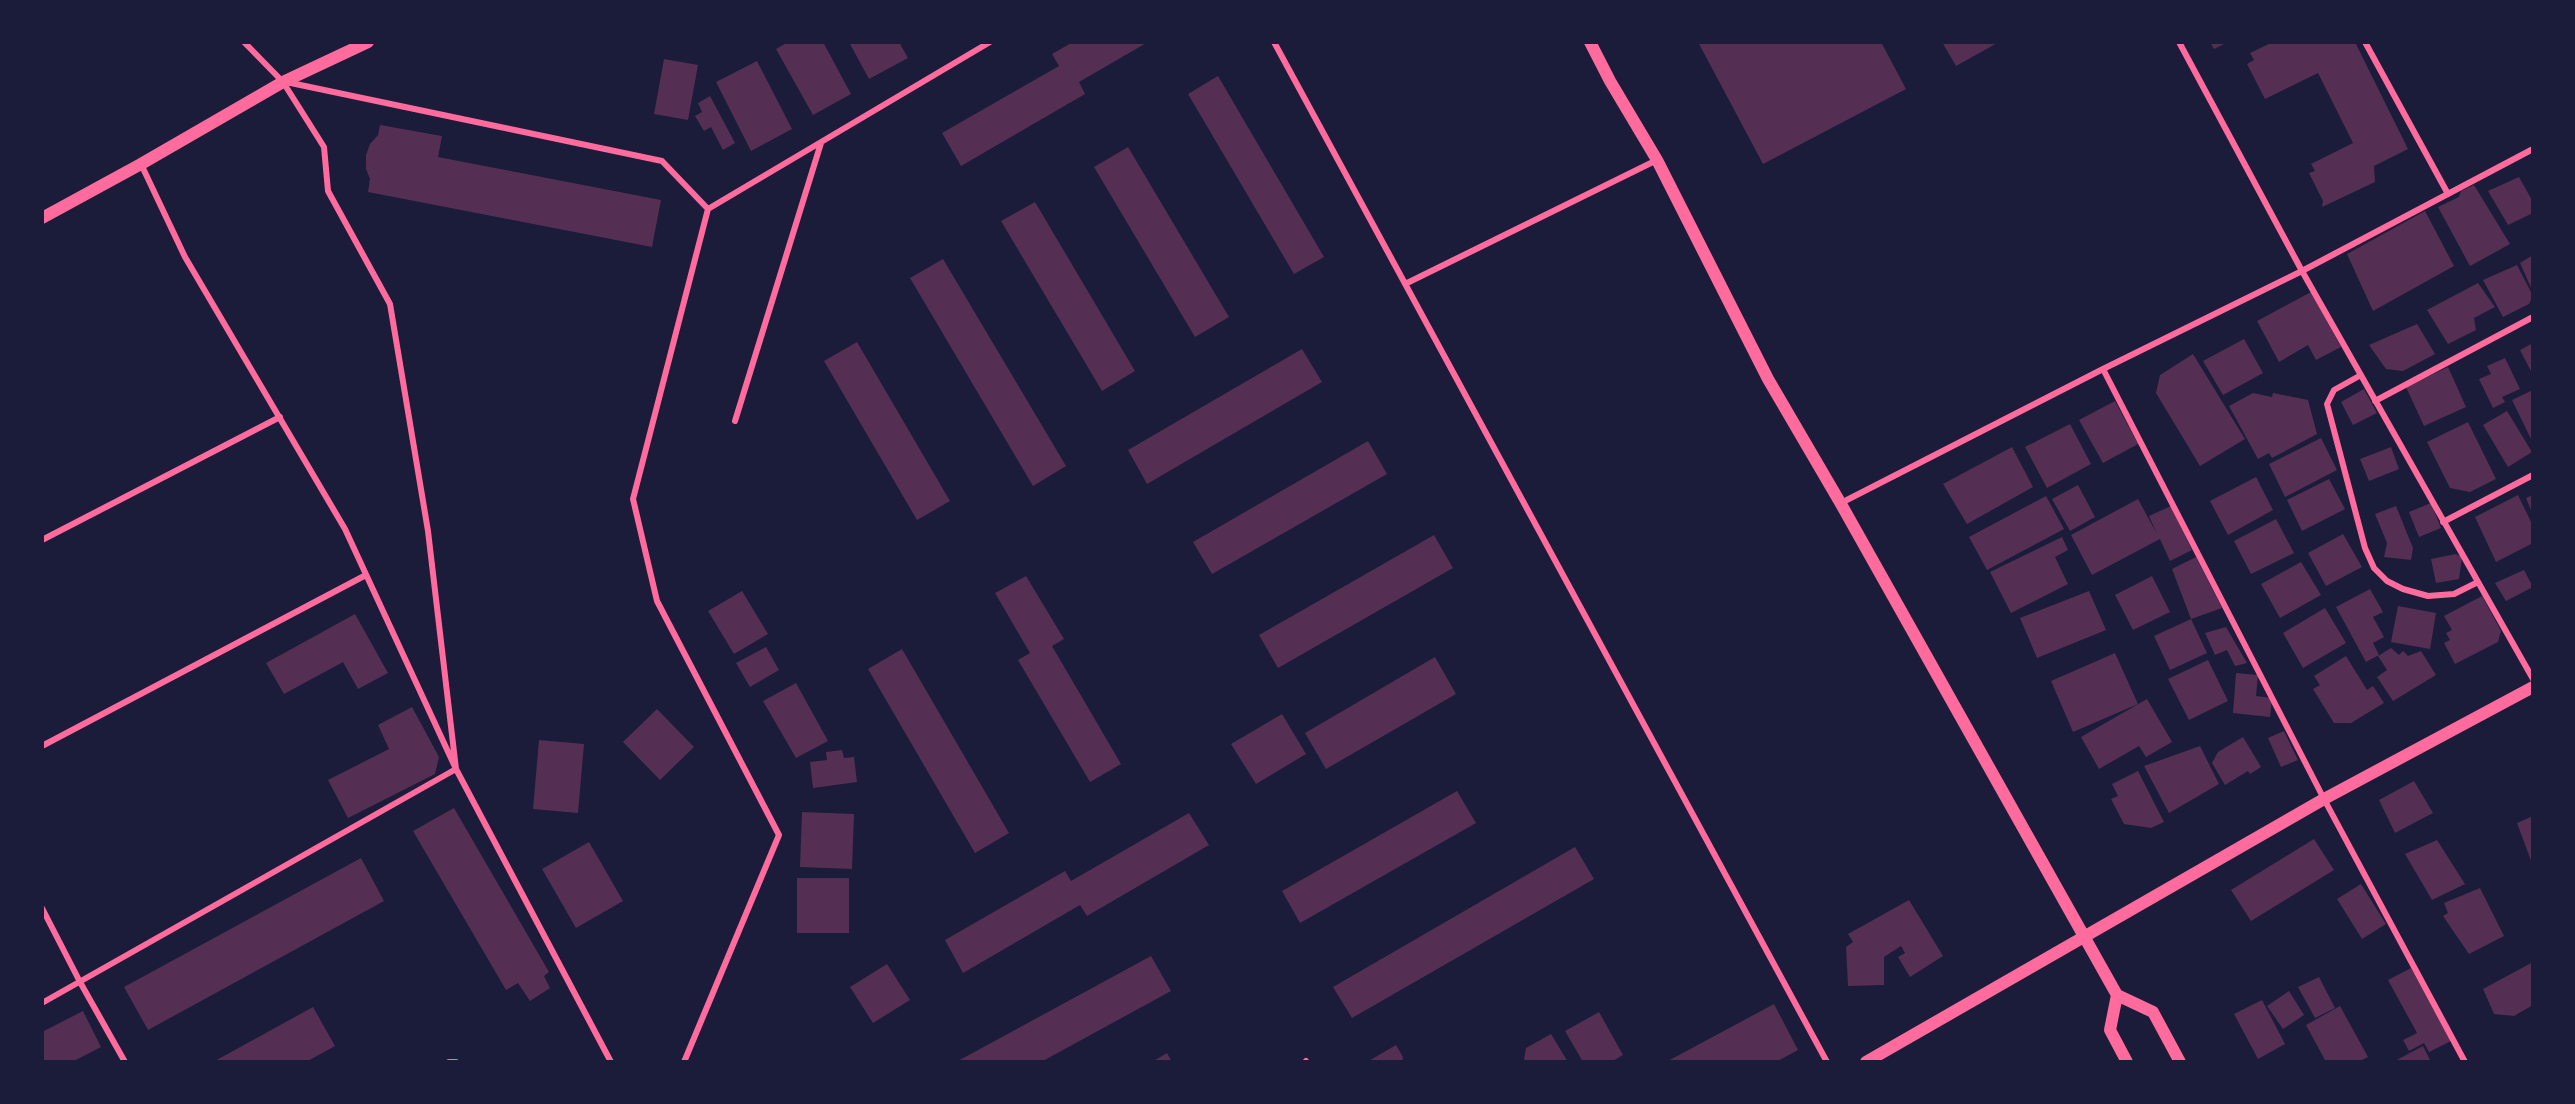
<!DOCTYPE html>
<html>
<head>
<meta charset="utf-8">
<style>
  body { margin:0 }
  #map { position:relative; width:2575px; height:1104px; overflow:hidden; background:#1b1b3a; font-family:"Space Grotesk",sans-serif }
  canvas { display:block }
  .frame { position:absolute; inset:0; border:44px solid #1b1b3a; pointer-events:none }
</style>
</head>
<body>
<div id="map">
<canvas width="2575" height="1104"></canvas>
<div class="frame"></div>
</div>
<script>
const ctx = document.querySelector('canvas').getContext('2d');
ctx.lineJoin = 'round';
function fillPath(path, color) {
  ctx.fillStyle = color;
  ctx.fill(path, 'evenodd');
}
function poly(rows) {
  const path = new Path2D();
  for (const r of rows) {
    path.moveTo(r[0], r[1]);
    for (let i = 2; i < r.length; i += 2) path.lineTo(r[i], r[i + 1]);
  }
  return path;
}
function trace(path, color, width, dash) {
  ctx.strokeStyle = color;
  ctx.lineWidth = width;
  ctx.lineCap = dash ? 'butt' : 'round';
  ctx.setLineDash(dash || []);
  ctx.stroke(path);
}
const building = poly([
  [788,42,823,42,851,94,813,115,776,49],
  [849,42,899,42,908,58,869,79],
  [1073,42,1148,42,1079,82,1085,94,961,166,942,133,1059,66,1052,54],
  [1698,42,1881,42,1906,89,1763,164],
  [1942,42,1999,42,1956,66],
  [2210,42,2228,42,2214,49],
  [2273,42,2355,42,2408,149,2374,166,2375,182,2322,207,2323,201,2309,173,2315,171,2311,164,2353,143,2318,73,2265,99,2247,64,2254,60,2250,53],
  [664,59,698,65,688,120,654,114],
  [757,61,792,129,751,151,716,82],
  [1218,76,1324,257,1294,274,1188,94],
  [710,96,735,143,723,150,711,127,704,131,695,116,702,112,698,103],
  [380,125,442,136,438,157,661,200,652,247,368,192,370,179,366,169,366,155,370,144,378,135],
  [1128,147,1229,317,1195,337,1094,167],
  [2519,177,2533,202,2533,213,2508,225,2488,191],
  [2474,185,2510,244,2470,266,2438,207,2459,197,2461,191],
  [1035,202,1135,371,1102,391,1001,221],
  [2425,211,2454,266,2373,311,2347,254],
  [2533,255,2533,292,2520,263],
  [943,259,1066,466,1033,486,910,278],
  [2517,265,2533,296,2529,304,2503,317,2483,280],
  [2478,283,2495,307,2474,318,2476,330,2448,344,2427,310],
  [2311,292,2341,347,2316,360,2308,345,2279,362,2257,321],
  [2417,324,2435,354,2403,371,2386,369,2369,345],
  [2244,339,2263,373,2223,395,2203,361],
  [857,342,950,501,917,520,824,361],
  [2533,343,2533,375,2520,350],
  [1302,349,1322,382,1147,484,1128,450],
  [2193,354,2245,439,2200,466,2156,393,2160,375],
  [2505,358,2520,389,2502,397,2505,402,2493,408,2479,379,2491,374,2487,366],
  [2448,367,2466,407,2424,426,2406,387],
  [2364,389,2377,413,2353,425,2341,402],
  [2533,390,2533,443,2512,400],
  [2253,393,2272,397,2273,393,2308,400,2317,434,2272,458,2269,453,2258,459,2229,406],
  [2115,401,2138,444,2103,463,2079,420],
  [2507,411,2532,452,2508,467,2483,425],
  [2468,422,2496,479,2470,492,2450,488,2427,442],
  [2070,424,2091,464,2047,488,2025,447],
  [2321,438,2337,470,2285,497,2269,464],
  [1368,441,1387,474,1212,574,1193,542],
  [2012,447,2033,487,1967,524,1943,484],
  [2391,447,2399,469,2369,481,2360,459],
  [2256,477,2273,510,2228,535,2210,501],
  [2329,479,2345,509,2302,531,2287,500],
  [2078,485,2095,517,2070,531,2052,499],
  [2518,495,2533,526,2533,543,2496,562,2475,517],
  [2533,495,2533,515,2526,498],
  [2046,496,2064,529,1987,570,1969,537],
  [2138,499,2157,534,2149,516,2171,506,2192,550,2170,561,2160,539,2092,575,2071,535],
  [2431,503,2441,528,2419,537,2409,512],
  [2396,506,2413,548,2411,560,2384,557,2387,543,2375,514],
  [2276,519,2294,553,2251,574,2234,541],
  [2343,534,2362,567,2326,586,2308,553],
  [1434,535,1453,568,1278,668,1259,635],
  [2062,537,2068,550,2055,557,2068,584,2011,613,1990,572],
  [2456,554,2462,557,2459,579,2436,583,2431,559],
  [2196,557,2222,608,2191,619,2172,569],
  [2301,562,2321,595,2280,618,2261,584],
  [2524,570,2533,587,2506,601,2495,583],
  [1026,576,1064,639,1052,646,1121,764,1090,782,1018,660,1030,653,995,593],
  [2152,576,2170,612,2133,630,2115,595],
  [2370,589,2383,612,2373,617,2384,637,2373,643,2379,655,2366,662,2336,607],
  [742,591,768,634,734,654,708,611],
  [2089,591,2106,630,2037,658,2020,618],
  [2482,596,2501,631,2498,642,2455,664,2444,643,2450,640,2446,633,2452,630,2444,616],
  [2398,606,2436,613,2430,649,2391,642],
  [2325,608,2346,643,2303,668,2283,633],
  [355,614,388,673,358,689,343,662,284,694,266,663],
  [2191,619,2207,653,2170,670,2154,636],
  [2226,627,2247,663,2235,666,2227,650,2215,655,2205,633],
  [766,647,779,670,750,687,736,663],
  [2391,648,2399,655,2403,651,2408,656,2421,651,2436,675,2393,701,2377,677,2387,670,2378,656],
  [902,649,1009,833,975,853,868,669],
  [2115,653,2138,704,2073,732,2051,681],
  [2346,656,2367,690,2373,686,2384,703,2351,723,2334,723,2313,689,2320,685,2314,676],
  [1435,657,1456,694,1326,769,1305,733],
  [2208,660,2228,701,2189,720,2168,679],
  [2236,673,2258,675,2256,696,2272,698,2270,717,2233,713],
  [796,683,828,741,796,758,763,701],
  [2147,699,2172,742,2146,757,2139,746,2099,769,2081,737],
  [412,707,439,757,435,774,348,818,328,780,389,749,378,725],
  [657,709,694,747,660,780,623,742],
  [1282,714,1306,754,1256,784,1231,744],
  [2284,731,2298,760,2281,767,2268,738],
  [2243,737,2261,767,2250,774,2248,771,2225,785,2212,763,2218,752],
  [539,740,584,744,578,813,533,809],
  [2200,746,2219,784,2169,813,2144,766],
  [842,750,844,758,854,757,857,782,813,788,810,762,827,760,826,752],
  [2138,771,2164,822,2151,828,2124,824,2111,799,2118,796,2112,784],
  [2414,781,2433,813,2395,833,2379,800],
  [1457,791,1476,823,1300,923,1282,891],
  [454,808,549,972,544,976,550,988,530,1001,518,983,506,990,413,831],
  [802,812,854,814,852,869,800,867],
  [1189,813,1209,845,1087,916,1080,905,963,973,945,940,1065,871,1071,881],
  [2533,816,2533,866,2517,823],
  [2314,839,2334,870,2251,921,2231,890],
  [2437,840,2465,884,2432,900,2405,854],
  [589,842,623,901,576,928,542,869],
  [1575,847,1594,879,1352,1018,1333,987],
  [361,858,384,901,148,1030,124,987],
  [797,878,849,878,849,933,797,933],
  [2361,884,2386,924,2362,939,2337,899],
  [2480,888,2504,936,2469,954,2443,916,2448,913,2444,903],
  [1909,900,1943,956,1910,977,1898,957,1905,953,1901,946,1884,957,1884,985,1848,986,1846,947,1853,942,1848,934],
  [1151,956,1171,991,1041,1062,956,1062],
  [2533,962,2533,1005,2514,1016,2494,1014,2483,989],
  [887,964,910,1000,873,1023,850,987],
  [2411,968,2451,1041,2429,1052,2424,1043,2409,1051,2403,1040,2417,1033,2388,980],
  [2319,977,2335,1008,2315,1018,2298,987],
  [2289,991,2304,1015,2283,1029,2267,1006],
  [2262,1000,2285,1044,2258,1059,2234,1014],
  [1774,1004,1798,1050,1776,1062,1666,1062],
  [2340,1006,2368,1057,2358,1062,2326,1062,2306,1025],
  [313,1007,335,1046,306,1062,213,1062],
  [83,1011,101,1047,72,1062,42,1062,42,1032],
  [1599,1012,1623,1055,1611,1062,1583,1062,1565,1031],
  [1551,1034,1568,1062,1526,1062,1524,1059,1526,1048],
  [1396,1045,1403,1057,1402,1062,1367,1062],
  [2423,1046,2431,1062,2393,1062],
  [1167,1053,1172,1062,1152,1062]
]);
const minor = poly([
  [1274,42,1827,1062],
  [2179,42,2302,271,2533,679],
  [2365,42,2448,194],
  [286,82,662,161,708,209,633,499,657,601,779,835,684,1062],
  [141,164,185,257,345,529,456,769,611,1062],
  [708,209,990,42],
  [1405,284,1657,160],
  [2103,369,2324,799,2465,1062],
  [2361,375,2334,390,2327,404,2365,548,2374,568,2387,581,2403,589,2428,596,2454,594,2478,582],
  [2375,401,2533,317],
  [735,421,821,143],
  [1841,503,2103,369,2302,271,2533,149],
  [2443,522,2533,475],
  [42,540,280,417],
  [42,746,366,575],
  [42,908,80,982,125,1062],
  [42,1003,456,769,428,531,390,304,328,191,324,147,283,82,244,42],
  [449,1062,456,1062],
  [1305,1062,1306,1061]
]);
const secondary = poly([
  [1590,42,1610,81,1657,160,1768,379,1841,504,2117,995,2153,1012,2180,1062],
  [42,218,141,164,283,82,368,42],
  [2117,995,2110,1030,2127,1062],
  [1866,1062,2324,799,2533,687]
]);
fillPath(building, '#542f53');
trace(minor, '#ff6b9d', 6);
trace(secondary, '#ff6b9d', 12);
</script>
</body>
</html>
